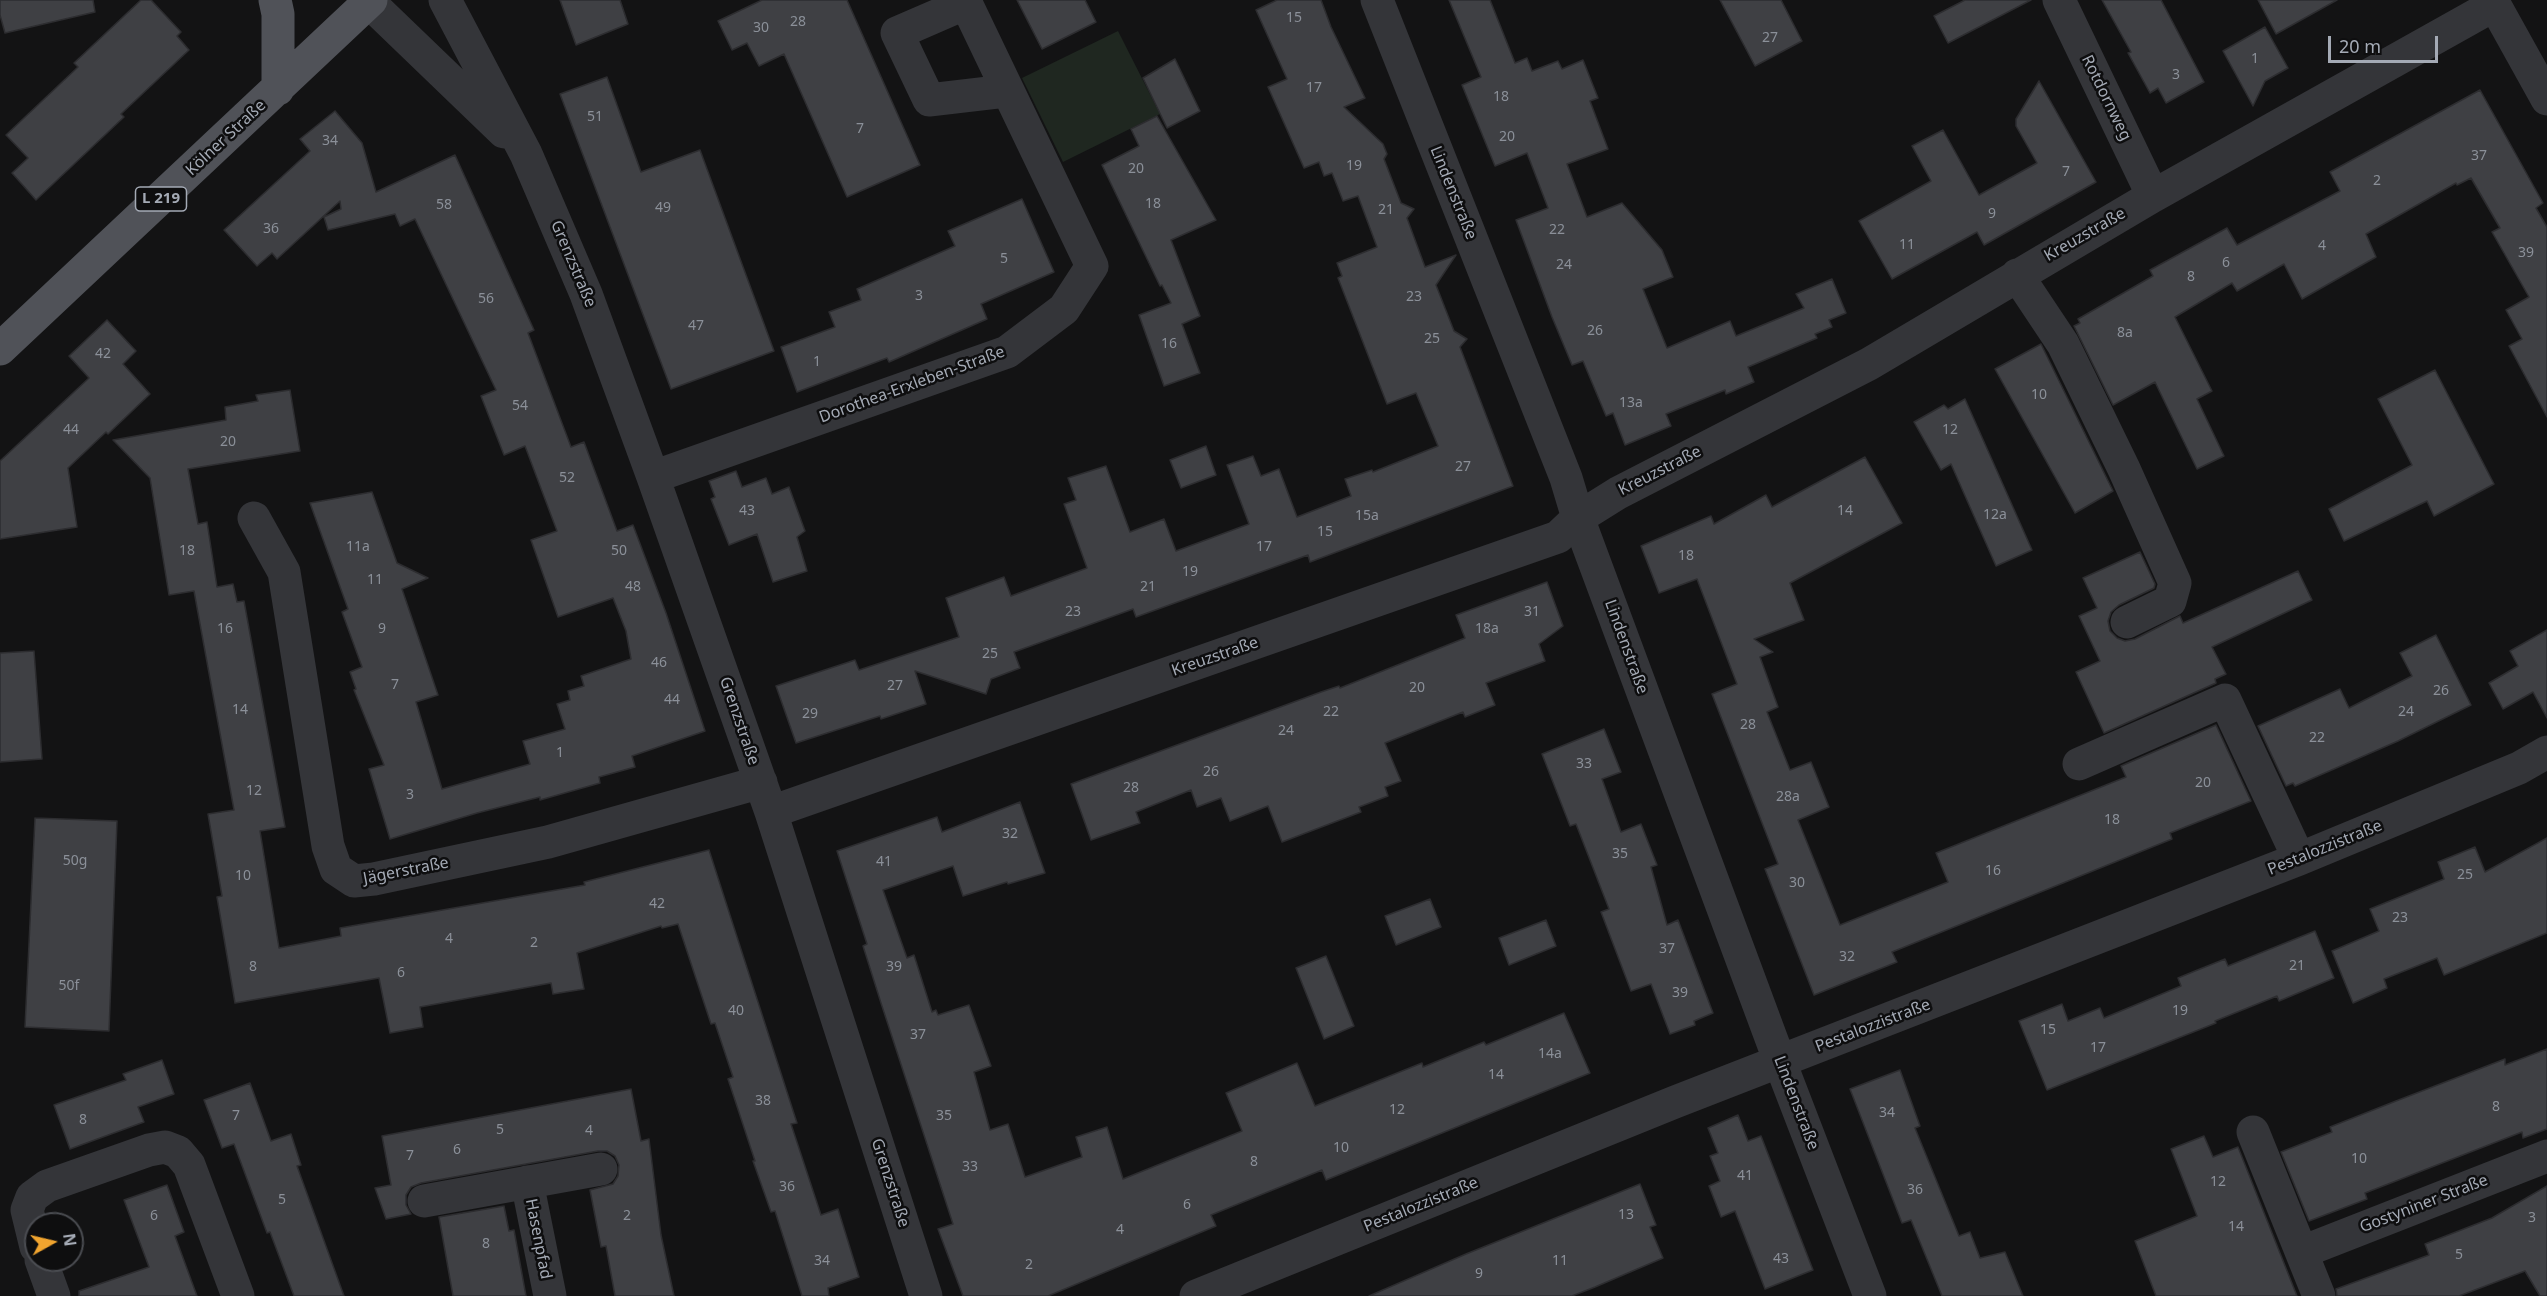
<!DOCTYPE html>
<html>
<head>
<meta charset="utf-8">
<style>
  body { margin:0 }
  #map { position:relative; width:2547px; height:1296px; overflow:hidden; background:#131314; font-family:"Noto Sans",sans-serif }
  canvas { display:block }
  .north { position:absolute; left:24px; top:1212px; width:60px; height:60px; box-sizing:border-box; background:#0e0e0f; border:2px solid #4a4c51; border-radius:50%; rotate:82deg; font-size:16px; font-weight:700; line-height:24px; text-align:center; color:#a4aab5 }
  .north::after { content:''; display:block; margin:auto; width:21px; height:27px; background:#f0a42f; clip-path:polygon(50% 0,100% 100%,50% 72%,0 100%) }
  .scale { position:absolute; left:2328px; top:36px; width:110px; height:27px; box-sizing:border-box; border:3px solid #a4aab5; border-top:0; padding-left:8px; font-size:18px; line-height:21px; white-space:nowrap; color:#a4aab5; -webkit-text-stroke:4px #0e0e0f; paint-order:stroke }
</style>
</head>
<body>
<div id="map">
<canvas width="2547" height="1296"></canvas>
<div class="north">N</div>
<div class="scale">20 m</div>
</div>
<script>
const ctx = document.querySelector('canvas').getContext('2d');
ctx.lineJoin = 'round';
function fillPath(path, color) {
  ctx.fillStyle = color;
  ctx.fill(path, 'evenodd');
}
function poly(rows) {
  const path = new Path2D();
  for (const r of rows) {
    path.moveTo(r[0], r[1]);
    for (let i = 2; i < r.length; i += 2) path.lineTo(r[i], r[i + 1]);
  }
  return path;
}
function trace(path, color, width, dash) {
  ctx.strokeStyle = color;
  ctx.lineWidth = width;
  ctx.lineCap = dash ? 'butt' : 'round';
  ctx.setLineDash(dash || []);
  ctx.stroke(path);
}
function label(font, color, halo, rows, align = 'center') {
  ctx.font = font + ' "Noto Sans",sans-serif';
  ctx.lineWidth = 5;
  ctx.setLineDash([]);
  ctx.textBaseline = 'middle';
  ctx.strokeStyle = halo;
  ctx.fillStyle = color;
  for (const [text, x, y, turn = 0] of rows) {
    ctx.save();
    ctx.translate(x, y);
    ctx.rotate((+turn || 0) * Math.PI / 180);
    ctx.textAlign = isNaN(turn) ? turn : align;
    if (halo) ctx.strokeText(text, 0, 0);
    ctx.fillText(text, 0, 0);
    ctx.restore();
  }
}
const green = poly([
  [1118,31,1160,114,1063,162,1022,78]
]);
const building = poly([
  [0,0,93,0,95,12,5,33,0,15,0,0],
  [141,0,151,0,181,32,177,36,189,50,121,114,124,117,36,200,12,173,28,158,6,135,78,67,74,63,141,0],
  [560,0,620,0,628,24,576,45,560,0],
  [762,0,847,0,920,165,847,197,784,54,759,66,747,43,732,50,718,21,762,0],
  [1017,0,1085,0,1096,22,1042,49,1017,0],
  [1277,0,1321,0,1331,27,1365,98,1344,107,1383,144,1387,154,1384,159,1401,203,1414,209,1407,218,1425,267,1456,255,1436,285,1454,331,1467,339,1460,347,1513,486,1310,562,1308,555,1136,617,1133,609,1014,652,1020,668,991,679,986,694,915,671,926,704,881,719,880,716,796,743,776,686,855,660,859,670,959,637,946,598,1004,577,1011,596,1087,568,1064,504,1076,500,1068,478,1106,466,1130,532,1164,519,1176,551,1249,524,1227,465,1253,456,1261,476,1279,469,1297,517,1351,496,1345,479,1372,470,1373,472,1438,446,1416,393,1387,404,1338,278,1342,276,1337,263,1377,247,1358,196,1343,201,1332,173,1324,176,1319,162,1304,168,1268,87,1287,79,1256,10,1277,0],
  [1449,0,1490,0,1515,63,1527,58,1532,71,1558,61,1562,69,1583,60,1598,98,1590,101,1608,149,1567,164,1587,217,1622,203,1662,250,1673,277,1643,289,1667,348,1730,321,1736,336,1804,308,1796,294,1832,279,1846,313,1829,320,1832,327,1815,334,1817,338,1748,367,1754,382,1726,394,1725,390,1666,414,1671,426,1625,445,1613,413,1606,416,1583,361,1572,365,1552,317,1516,220,1548,208,1527,153,1495,166,1462,85,1481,77,1449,0],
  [1720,0,1781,0,1802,41,1755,66,1720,0],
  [1965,0,2031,0,1948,43,1934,16,1965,0],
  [2102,0,2161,0,2204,82,2166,103,2158,88,2150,93,2128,53,2131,52,2102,0],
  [2258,0,2337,0,2276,34,2258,0],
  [2265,27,2288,68,2265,81,2253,106,2223,51,2265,27],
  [1175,59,1200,111,1167,128,1143,78,1175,59],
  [607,77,641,172,700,150,774,351,671,389,560,94,607,77],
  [2039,81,2096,182,1984,245,1977,232,1892,279,1859,221,1931,181,1912,146,1943,130,1979,195,2037,163,2016,126,2016,119,2039,81],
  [2480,90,2543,203,2536,208,2547,227,2547,417,2509,346,2522,339,2506,310,2529,297,2492,232,2500,228,2471,178,2457,185,2456,183,2366,234,2376,257,2302,299,2284,264,2237,291,2232,283,2175,317,2212,391,2197,399,2224,456,2197,469,2155,382,2113,405,2074,326,2080,323,2078,319,2153,276,2150,270,2227,228,2237,245,2340,191,2330,172,2480,90],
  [335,111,362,143,376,192,455,155,534,330,528,333,571,447,584,442,617,531,633,525,666,613,705,731,632,756,635,767,599,777,600,783,540,800,540,797,477,813,390,839,369,769,384,765,354,690,356,689,350,672,362,667,342,612,348,609,310,503,372,492,397,563,428,578,402,589,438,695,416,702,442,789,530,764,523,741,565,729,557,704,570,700,568,691,584,686,581,676,631,659,626,631,613,598,558,617,531,540,557,531,525,446,504,455,481,396,496,390,415,219,400,226,395,214,328,230,324,217,341,209,340,201,277,259,272,253,257,266,224,230,310,151,300,139,335,111],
  [1157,116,1216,220,1171,240,1200,316,1182,324,1200,373,1164,386,1139,315,1171,303,1162,285,1160,286,1102,165,1139,146,1131,129,1157,116],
  [1022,199,1054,272,981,304,987,319,889,362,887,358,797,392,781,347,835,327,829,312,861,300,857,289,955,246,948,231,1022,199],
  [107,320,136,351,123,364,150,394,108,434,106,432,68,468,77,527,0,539,0,461,89,378,69,356,107,320],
  [2041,344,2113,491,2075,513,1995,369,2041,344],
  [2435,370,2494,484,2434,516,2427,501,2344,541,2329,509,2412,465,2378,399,2435,370],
  [290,390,300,451,188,469,198,524,207,522,217,587,233,584,237,602,244,601,285,827,260,831,279,948,341,936,340,928,585,885,584,882,709,850,797,1123,791,1124,821,1215,838,1209,859,1277,828,1288,829,1296,802,1296,775,1211,771,1212,753,1161,755,1161,728,1079,733,1077,715,1023,711,1024,678,924,662,928,661,926,577,953,584,989,553,994,551,983,420,1007,423,1027,390,1033,379,978,235,1003,217,897,222,896,208,814,234,810,194,591,169,595,150,478,113,440,226,420,225,407,258,401,256,395,290,390],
  [1965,399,2032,550,1996,566,1951,464,1941,470,1914,422,1944,405,1948,409,1965,399],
  [1206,446,1216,475,1181,488,1170,460,1206,446],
  [1865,457,1902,523,1790,583,1804,620,1754,639,1773,652,1760,657,1778,707,1767,712,1790,770,1811,762,1829,807,1798,820,1840,925,1948,882,1936,853,2126,777,2121,766,2216,725,2251,801,2170,833,2172,839,1892,952,1897,962,1814,995,1765,869,1778,864,1712,694,1737,684,1697,579,1659,593,1641,546,1711,516,1714,524,1766,495,1772,507,1865,457],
  [736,471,742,487,766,478,772,494,789,487,805,531,797,537,807,571,773,582,757,534,729,545,711,499,715,497,709,481,736,471],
  [2140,552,2155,584,2154,588,2119,605,2111,612,2108,621,2110,631,2117,638,2125,641,2135,639,2180,616,2183,623,2298,571,2312,600,2212,647,2226,674,2215,679,2216,683,2104,733,2076,672,2100,661,2079,616,2097,608,2083,578,2140,552],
  [1547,582,1563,626,1539,644,1545,661,1486,683,1495,705,1465,717,1463,712,1385,743,1401,781,1385,787,1388,796,1359,807,1361,812,1282,842,1268,806,1230,821,1221,798,1197,807,1191,790,1136,812,1140,823,1091,840,1071,784,1321,692,1339,686,1340,688,1465,638,1456,615,1547,582],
  [2547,630,2547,718,2533,692,2503,709,2489,683,2518,666,2510,651,2547,630],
  [2436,635,2471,705,2398,741,2295,786,2293,783,2286,786,2258,726,2340,689,2349,708,2412,676,2400,653,2436,635],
  [34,651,42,759,0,762,0,653,34,651],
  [1604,729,1621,772,1602,779,1621,832,1641,824,1657,865,1651,867,1667,925,1678,920,1713,1013,1694,1021,1695,1025,1670,1034,1651,984,1631,991,1601,912,1609,909,1576,824,1570,826,1542,754,1604,729],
  [1020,802,1045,873,1008,884,1007,882,963,896,953,866,883,890,907,958,914,955,932,1012,936,1010,938,1015,969,1005,991,1066,974,1072,990,1130,1008,1124,1025,1177,1082,1157,1076,1137,1107,1127,1123,1179,1242,1131,1226,1093,1297,1063,1315,1106,1422,1063,1423,1067,1484,1042,1486,1045,1564,1013,1590,1073,1326,1180,1322,1170,1211,1215,1216,1226,1048,1296,963,1296,938,1229,953,1224,881,1003,863,946,867,944,837,851,937,817,942,832,1020,802],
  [35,818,117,821,109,1031,25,1027,35,818],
  [2547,838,2547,933,2444,975,2437,958,2384,979,2387,988,2353,1003,2332,951,2379,931,2370,909,2444,879,2438,862,2475,847,2485,872,2547,838],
  [1430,899,1441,927,1396,945,1385,916,1430,899],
  [1546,920,1556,946,1509,965,1499,938,1546,920],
  [2315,931,2334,978,2279,1001,2277,996,2215,1021,2216,1023,2047,1090,2019,1021,2062,1004,2068,1021,2100,1008,2104,1018,2181,986,2178,978,2195,971,2225,959,2228,966,2315,931],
  [1326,956,1354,1026,1324,1039,1296,968,1326,956],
  [2547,1049,2547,1129,2523,1138,2522,1132,2437,1165,2365,1193,2367,1199,2309,1221,2281,1152,2332,1132,2330,1127,2396,1101,2505,1059,2505,1065,2547,1049],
  [162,1060,174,1094,138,1107,144,1122,70,1149,54,1105,126,1080,123,1074,162,1060],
  [1900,1070,1920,1126,1915,1128,1959,1236,1970,1232,1980,1258,2005,1252,2023,1296,1942,1296,1911,1220,1902,1223,1850,1089,1900,1070],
  [250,1083,271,1141,291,1134,301,1165,297,1166,344,1296,294,1296,270,1232,267,1233,234,1144,222,1148,204,1100,250,1083],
  [631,1089,641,1141,649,1139,661,1235,674,1296,615,1296,606,1246,601,1247,590,1190,613,1184,618,1176,619,1165,615,1156,607,1151,598,1151,421,1183,411,1187,406,1195,406,1205,411,1214,386,1219,375,1188,391,1185,382,1136,631,1089],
  [1738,1115,1748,1141,1761,1136,1813,1270,1765,1289,1735,1211,1721,1217,1709,1186,1720,1181,1710,1156,1718,1153,1708,1128,1738,1115],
  [2204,1136,2213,1157,2238,1147,2297,1296,2156,1296,2135,1241,2197,1216,2171,1149,2204,1136],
  [1640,1184,1656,1225,1650,1227,1663,1258,1595,1287,1572,1296,1369,1296,1466,1254,1640,1184],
  [167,1185,184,1232,175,1236,197,1296,79,1296,79,1291,149,1267,124,1200,167,1185],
  [2547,1186,2547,1296,2540,1296,2525,1271,2459,1296,2337,1296,2336,1289,2429,1255,2425,1244,2492,1218,2547,1186],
  [504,1206,509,1231,514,1230,526,1296,453,1296,439,1217,504,1206]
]);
const minor = poly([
  [445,0,526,154,586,294,653,477,771,812,926,1296],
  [1377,0,1566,478,1578,518,1780,1062,1870,1296],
  [2059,0,2153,196],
  [2492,0,2547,99],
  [369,2,504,132],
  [2017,275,2063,344,2124,469,2175,583,2170,601,2127,622],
  [653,477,1007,352,1064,309,1092,266,966,3,897,33,929,100,1006,91],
  [254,518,284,572,328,846,336,869,354,881,374,879,548,842,761,782],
  [2079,764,2225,700,2299,859],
  [771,812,1558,537,1578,518,1618,493,1869,364,2153,196,2494,5],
  [2253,1132,2319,1296],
  [527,1182,550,1296],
  [424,1201,601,1169],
  [36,1247,27,1210,32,1197,47,1186,149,1150,165,1147,178,1152,189,1165,238,1296],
  [2302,1252,2547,1156],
  [41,1260,54,1296],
  [1196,1296,1675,1102,2299,859,2519,768,2547,752]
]);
const major = poly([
  [275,0,278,14,278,89],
  [0,349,371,0]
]);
const numberNames = [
  ["15",1294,18],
  ["28",798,22],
  ["30",761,28],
  ["27",1770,38],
  ["1",2255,59],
  ["3",2176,75],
  ["17",1314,88],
  ["18",1501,97],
  ["51",595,117],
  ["7",860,129],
  ["20",1507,137],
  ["34",330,141],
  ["37",2479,156],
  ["19",1354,166],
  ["20",1136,169],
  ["7",2066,172],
  ["2",2377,181],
  ["18",1153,204],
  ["58",444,205],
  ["49",663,208],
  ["21",1386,210],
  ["9",1992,214],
  ["36",271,229],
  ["22",1557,230],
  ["11",1907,245],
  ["4",2322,246],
  ["39",2526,253],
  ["5",1004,259],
  ["6",2226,263],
  ["24",1564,265],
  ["8",2191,277],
  ["3",919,296],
  ["23",1414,297],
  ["56",486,299],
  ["47",696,326],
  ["26",1595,331],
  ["8a",2125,333],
  ["25",1432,339],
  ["16",1169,344],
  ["42",103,354],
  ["1",817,362],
  ["10",2039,395],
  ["13a",1631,403],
  ["54",520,406],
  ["44",71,430],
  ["12",1950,430],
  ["20",228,442],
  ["27",1463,467],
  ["52",567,478],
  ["43",747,511],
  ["14",1845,511],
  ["12a",1995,515],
  ["15a",1367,516],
  ["15",1325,532],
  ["11a",358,547],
  ["17",1264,547],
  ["18",187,551],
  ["50",619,551],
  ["18",1686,556],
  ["19",1190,572],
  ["11",375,580],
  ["48",633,587],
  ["21",1148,587],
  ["23",1073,612],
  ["31",1532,612],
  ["16",225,629],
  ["9",382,629],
  ["18a",1487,629],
  ["25",990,654],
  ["46",659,663],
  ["7",395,685],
  ["27",895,686],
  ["20",1417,688],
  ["26",2441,691],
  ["44",672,700],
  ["14",240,710],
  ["22",1331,712],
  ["24",2406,712],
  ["29",810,714],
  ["28",1748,725],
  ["24",1286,731],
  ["22",2317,738],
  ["1",560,753],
  ["33",1584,764],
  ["26",1211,772],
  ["20",2203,783],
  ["28",1131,788],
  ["12",254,791],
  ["3",410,795],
  ["28a",1788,797],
  ["18",2112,820],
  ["32",1010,834],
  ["35",1620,854],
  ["50g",75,861],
  ["41",884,862],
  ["16",1993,871],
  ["25",2465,875],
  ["10",243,876],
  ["30",1797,883],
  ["42",657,904],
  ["23",2400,918],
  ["4",449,939],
  ["2",534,943],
  ["37",1667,949],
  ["32",1847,957],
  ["21",2297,966],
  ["8",253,967],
  ["39",894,967],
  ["6",401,973],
  ["50f",69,986],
  ["39",1680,993],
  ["40",736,1011],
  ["19",2180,1011],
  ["15",2048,1030],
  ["37",918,1035],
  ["17",2098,1048],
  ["14a",1550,1054],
  ["14",1496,1075],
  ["38",763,1101],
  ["8",2496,1107],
  ["12",1397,1110],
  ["34",1887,1113],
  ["7",236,1116],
  ["35",944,1116],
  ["8",83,1120],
  ["5",500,1130],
  ["4",589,1131],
  ["10",1341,1148],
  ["6",457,1150],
  ["7",410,1156],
  ["10",2359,1159],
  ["8",1254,1162],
  ["33",970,1167],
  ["41",1745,1176],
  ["12",2218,1182],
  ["36",787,1187],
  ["36",1915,1190],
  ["5",282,1200],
  ["6",1187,1205],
  ["13",1626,1215],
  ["6",154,1216],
  ["2",627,1216],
  ["3",2532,1218],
  ["14",2236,1227],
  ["4",1120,1230],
  ["8",486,1244],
  ["5",2459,1255],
  ["43",1781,1259],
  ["34",822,1261],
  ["11",1560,1261],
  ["2",1029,1265],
  ["9",1479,1274]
];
const shields = [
  [161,199,51]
];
const shieldNames = [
  ["L 219",161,199]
];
const streetNames = [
  ["Rotdornweg",2106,98,64],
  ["Kölner Straße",226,138,-43],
  ["Lindenstraße",1453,193,68],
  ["Kreuzstraße",2085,235,-30],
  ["Grenzstraße",573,264,67],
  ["Dorothea-Erxleben-Straße",912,385,-20],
  ["Kreuzstraße",1660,471,-27],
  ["Lindenstraße",1626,647,70],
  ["Kreuzstraße",1215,657,-19],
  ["Grenzstraße",739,721,71],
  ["Pestalozzistraße",2325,848,-22],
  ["Jägerstraße",406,871,-11],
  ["Pestalozzistraße",1873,1026,-21],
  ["Lindenstraße",1796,1103,69],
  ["Grenzstraße",890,1183,72],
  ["Gostyniner Straße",2424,1204,-21],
  ["Pestalozzistraße",1421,1205,-22],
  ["Hasenpfad",538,1239,79]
];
fillPath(green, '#1f2720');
fillPath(building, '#3f4044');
trace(building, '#2d2d30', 1.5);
trace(minor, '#343539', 33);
trace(major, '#505258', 33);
label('14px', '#8b9099', null, numberNames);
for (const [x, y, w] of shields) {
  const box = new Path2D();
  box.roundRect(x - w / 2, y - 12, w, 24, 4.5);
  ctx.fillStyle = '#0e0e0f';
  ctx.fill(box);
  trace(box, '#a4aab5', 1.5);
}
label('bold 15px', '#a4aab5', null, shieldNames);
label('16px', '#a4aab5', '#0e0e0f', streetNames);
</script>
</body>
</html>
